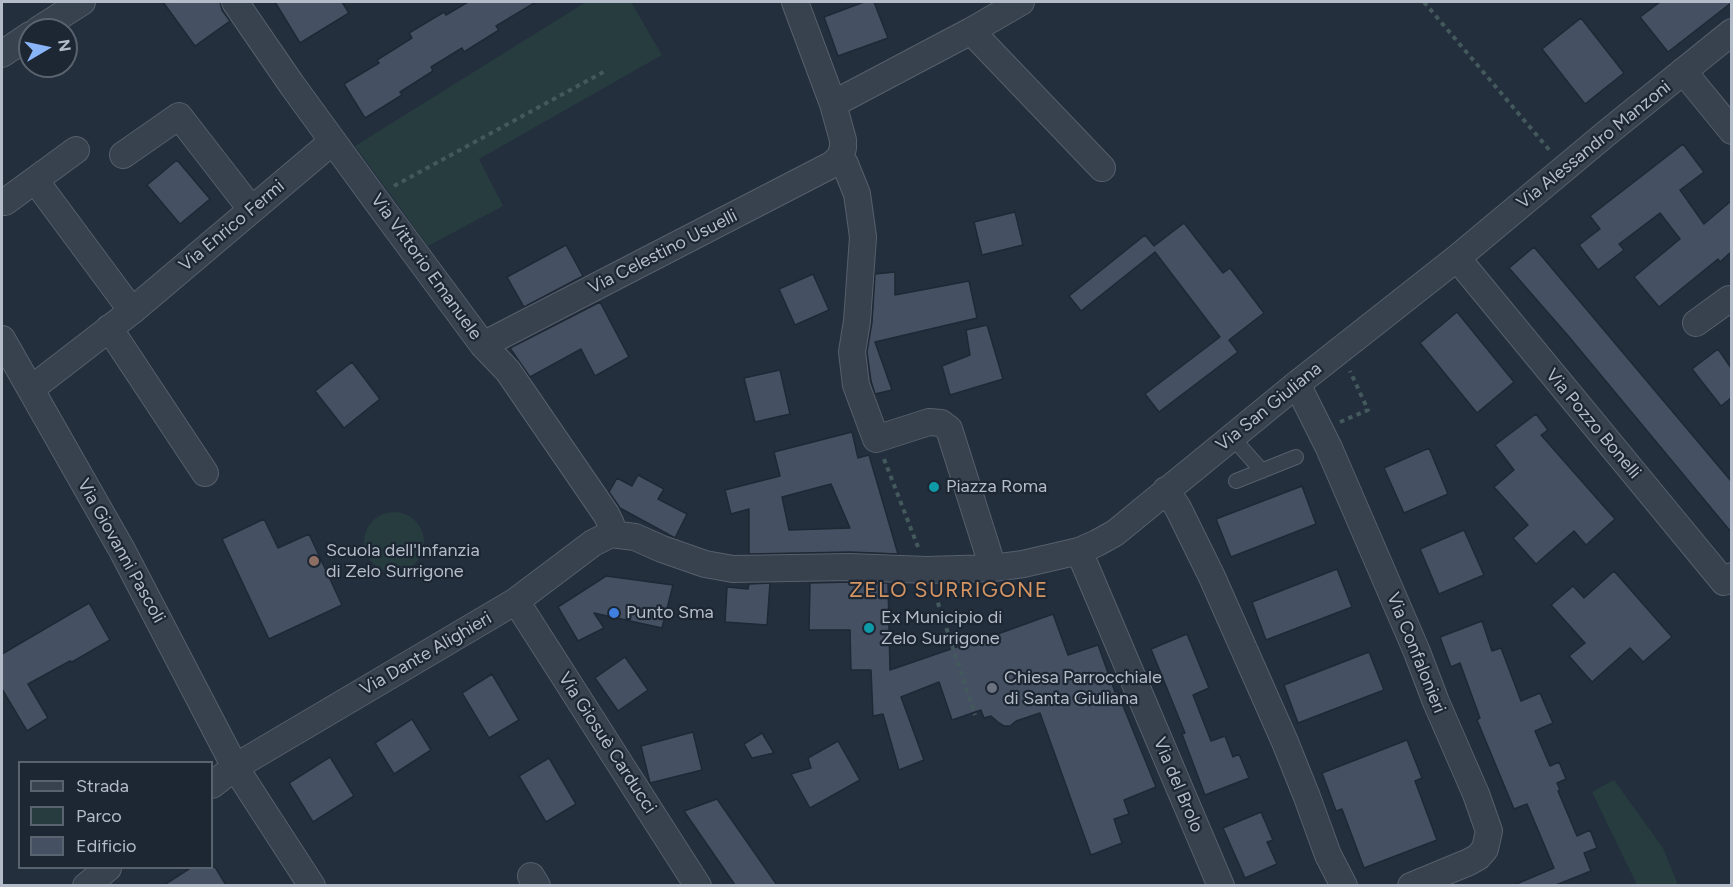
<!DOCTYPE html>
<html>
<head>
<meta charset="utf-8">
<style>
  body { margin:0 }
  #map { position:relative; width:1733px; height:887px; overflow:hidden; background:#242f3e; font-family:Figtree,sans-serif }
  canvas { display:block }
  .frame { position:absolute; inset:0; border:3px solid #b4bcc9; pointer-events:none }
  .legend { position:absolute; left:18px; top:761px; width:195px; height:108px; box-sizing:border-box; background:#1d2633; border:2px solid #59626f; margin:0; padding:8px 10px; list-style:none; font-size:18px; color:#b4bcc9 }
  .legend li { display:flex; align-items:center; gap:12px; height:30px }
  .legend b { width:30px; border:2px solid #59626f }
  .north { position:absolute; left:18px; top:18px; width:60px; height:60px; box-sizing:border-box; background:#1d2633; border:2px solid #59626f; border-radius:50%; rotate:81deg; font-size:16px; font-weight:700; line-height:24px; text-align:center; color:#b4bcc9 }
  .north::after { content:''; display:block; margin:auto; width:21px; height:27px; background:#8ab4f8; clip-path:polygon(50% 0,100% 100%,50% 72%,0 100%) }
</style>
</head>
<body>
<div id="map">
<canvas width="1733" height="887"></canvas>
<div class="frame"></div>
<ul class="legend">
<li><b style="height:8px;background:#38414e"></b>Strada</li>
<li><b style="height:16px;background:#263c3f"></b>Parco</li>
<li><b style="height:16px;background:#455162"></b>Edificio</li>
</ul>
<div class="north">N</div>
</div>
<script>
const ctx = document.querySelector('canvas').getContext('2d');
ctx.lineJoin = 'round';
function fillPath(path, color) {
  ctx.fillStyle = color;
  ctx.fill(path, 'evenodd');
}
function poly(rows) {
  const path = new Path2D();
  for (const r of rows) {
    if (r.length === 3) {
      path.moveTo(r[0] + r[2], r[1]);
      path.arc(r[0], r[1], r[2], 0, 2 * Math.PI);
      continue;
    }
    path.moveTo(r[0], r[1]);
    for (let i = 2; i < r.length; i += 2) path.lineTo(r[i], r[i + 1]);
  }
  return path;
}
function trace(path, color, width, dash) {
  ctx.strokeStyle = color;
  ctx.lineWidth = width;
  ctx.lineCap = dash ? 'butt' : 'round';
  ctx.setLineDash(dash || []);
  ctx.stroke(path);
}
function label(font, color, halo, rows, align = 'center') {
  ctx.font = font + ' Figtree,sans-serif';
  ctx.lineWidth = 4.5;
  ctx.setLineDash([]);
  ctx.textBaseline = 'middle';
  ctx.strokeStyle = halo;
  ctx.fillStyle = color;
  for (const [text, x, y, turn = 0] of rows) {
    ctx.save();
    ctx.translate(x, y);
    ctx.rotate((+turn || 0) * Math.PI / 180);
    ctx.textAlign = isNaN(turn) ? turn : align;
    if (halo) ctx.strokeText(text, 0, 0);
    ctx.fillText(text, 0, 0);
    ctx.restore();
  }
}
const green = poly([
  [586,2,631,2,662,55,479,159,503,206,428,246,355,146],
  [394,542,30],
  [1614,780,1663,848,1678,885,1637,885,1592,792]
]);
const building = poly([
  [163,2,220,2,222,10,230,21,195,46,163,2],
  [275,2,342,2,349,13,300,43,275,2],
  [468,2,536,2,496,26,499,30,464,52,462,48,431,67,433,71,400,92,402,95,365,118,344,84,379,63,377,60,412,38,409,33,444,12,446,15,468,2],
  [864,2,874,2,888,38,838,56,824,17,864,2],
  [1660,2,1731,2,1731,3,1668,52,1640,17,1660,2],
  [1581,18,1624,73,1585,104,1542,49,1581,18],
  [1683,144,1704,172,1680,190,1704,224,1731,201,1731,252,1720,262,1718,259,1659,307,1634,277,1680,239,1660,213,1619,244,1624,250,1598,270,1579,245,1600,229,1590,216,1683,144],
  [177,160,210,199,180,224,147,185,177,160],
  [1015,212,1023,245,982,255,974,222,1015,212],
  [1184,223,1223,273,1230,268,1264,313,1229,340,1238,352,1159,412,1145,394,1220,337,1155,252,1081,311,1069,296,1145,235,1154,246,1184,223],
  [566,245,583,276,524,307,507,277,566,245],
  [1534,247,1731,481,1731,532,1570,338,1509,268,1534,247],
  [895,272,895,295,969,281,977,318,875,342,892,390,875,394,871,381,867,352,872,322,875,274,895,272],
  [813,274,829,310,795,325,779,289,813,274],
  [600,302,629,357,595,376,581,349,530,377,510,348,600,302],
  [1457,312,1514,382,1477,413,1420,343,1457,312],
  [987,325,1003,379,950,395,942,366,970,355,966,330,987,325],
  [1718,349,1731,368,1731,398,1721,406,1692,369,1718,349],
  [352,362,380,399,344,428,315,391,352,362],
  [780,370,790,414,755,422,744,378,780,370],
  [1536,414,1548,430,1541,435,1615,519,1586,545,1574,531,1536,564,1513,538,1528,525,1494,487,1514,470,1495,445,1536,414],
  [852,432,858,458,869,455,898,554,850,552,749,554,749,509,731,514,725,490,780,476,774,452,852,432],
  [831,484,850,528,789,530,782,497,831,484],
  [1429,448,1448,494,1404,513,1384,468,1429,448],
  [638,475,664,489,658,499,687,514,675,538,620,508,609,492,617,478,632,486,638,475],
  [1302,486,1316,524,1231,557,1216,519,1302,486],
  [264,519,278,548,309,534,342,605,269,639,222,539,264,519],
  [1464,530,1484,575,1439,594,1420,549,1464,530],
  [1337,569,1352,607,1266,640,1252,602,1337,569],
  [1614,571,1672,637,1643,662,1630,648,1592,682,1569,656,1585,643,1551,605,1573,586,1584,598,1614,571],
  [606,576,673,585,662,628,594,613,604,628,578,641,558,607,606,576],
  [850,582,888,583,890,670,957,647,956,645,994,633,995,635,1053,614,1068,655,1098,645,1115,692,1117,691,1156,787,1124,800,1129,814,1114,819,1122,843,1091,855,1040,713,1016,721,1010,726,1004,726,999,723,991,716,984,718,981,710,952,720,939,682,901,697,924,760,899,770,883,714,873,716,871,670,851,670,850,630,809,630,810,583,850,582],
  [770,583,767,625,725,622,727,587,748,589,749,584,770,583],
  [89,603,110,640,72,662,70,661,28,684,48,718,27,731,2,689,2,654,89,603],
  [1482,621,1492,651,1501,648,1521,701,1540,693,1553,723,1535,731,1550,766,1559,762,1566,779,1557,783,1560,790,1558,791,1577,836,1590,830,1597,848,1584,853,1591,871,1556,885,1514,885,1554,868,1527,804,1514,809,1477,720,1480,718,1460,663,1451,667,1440,637,1482,621],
  [1187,634,1209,688,1193,695,1211,741,1225,736,1233,757,1239,754,1249,778,1205,795,1182,734,1185,733,1151,649,1187,634],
  [1369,652,1384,690,1298,723,1284,685,1369,652],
  [625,657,648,690,618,711,595,678,625,657],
  [492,674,519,720,489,738,462,693,492,674],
  [412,719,431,750,394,774,375,743,412,719],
  [693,732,702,770,650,783,641,746,693,732],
  [762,733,774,753,752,758,744,744,762,733],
  [1407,740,1422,778,1415,781,1437,840,1364,868,1342,809,1336,811,1322,773,1407,740],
  [838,741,860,780,810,808,791,774,811,768,808,758,838,741],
  [330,757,354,796,313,822,289,783,330,757],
  [549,758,576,804,546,822,519,776,549,758],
  [717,799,777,885,735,885,684,811,717,799],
  [1261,812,1273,840,1267,842,1277,864,1245,878,1223,828,1261,812],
  [192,867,215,867,226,885,164,885,192,867]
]);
const path = poly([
  [1424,2,1551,152],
  [394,186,607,70],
  [1340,422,1368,410,1350,371],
  [884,459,918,547],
  [935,594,975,715]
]);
const service = poly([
  [1232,437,1262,471],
  [1236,481,1296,457]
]);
const minor = poly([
  [235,2,292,85,375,199,483,345,508,371,606,514,611,524,611,534],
  [795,2,833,104,843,140,843,148,840,157,845,164,857,194,860,215,863,237,857,321,852,352,856,385,876,439,929,422,941,423,949,429,993,568],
  [38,30,82,2],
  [971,31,1102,168],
  [2,54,30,35],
  [1683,71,1732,131],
  [833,104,971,31,1021,2],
  [123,155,179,116,251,209],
  [35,180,132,311],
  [5,202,76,150],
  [1457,258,1724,582,1732,576],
  [1696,323,1729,299],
  [109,328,205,473],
  [2,339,122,550,235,767,312,886],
  [483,345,833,164,840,157],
  [1297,384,1329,448,1417,652,1436,702,1476,794,1489,831,1485,849,1478,857,1469,862,1411,886],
  [31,389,132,311,333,141],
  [1166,490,1178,508,1212,577,1285,742,1307,797,1328,855,1344,886],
  [1079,551,1221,886],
  [516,601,698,886],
  [212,785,235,767,516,601,593,543,611,534,635,537,662,549,705,564,733,569,850,567,927,570,993,568,1023,564,1079,551,1097,543,1115,533,1297,384,1457,258,1608,132,1732,32],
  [531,876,537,886],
  [86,886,108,868]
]);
const markers = [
  [934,487,6,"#0f9aa8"],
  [314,561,6,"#8d6e63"],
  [614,613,6,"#3f7fe0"],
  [869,628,6,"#0f9aa8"],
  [992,688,6,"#6b7280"]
];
const streetNames = [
  ["Via Alessandro Manzoni",1594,145,-39],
  ["Via Enrico Fermi",232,226,-40],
  ["Via Celestino Usuelli",663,252,-27],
  ["Via Vittorio Emanuele",426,267,54],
  ["Via San Giuliana",1269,407,-39],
  ["Via Pozzo Bonelli",1593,424,50],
  ["Via Giovanni Pascoli",121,551,61],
  ["Via Confalonieri",1416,653,68],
  ["Via Dante Alighieri",426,654,-30],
  ["Via Giosuè Carducci",607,743,57],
  ["Via del Brolo",1178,785,67]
];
const poiNames = [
  ["Piazza Roma",946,487],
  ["Scuola dell'Infanzia",326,551],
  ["di Zelo Surrigone",326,572],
  ["Punto Sma",626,613],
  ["Ex Municipio di",881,618],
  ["Zelo Surrigone",881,639],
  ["Chiesa Parrocchiale",1004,678],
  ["di Santa Giuliana",1004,699]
];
const quarterNames = [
  ["ZELO SURRIGONE",949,591]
];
fillPath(green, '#263c3f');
fillPath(building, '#455162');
trace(building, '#1f2835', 1.5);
trace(service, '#565f6c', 16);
trace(minor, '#565f6c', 28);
trace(path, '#44595c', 4, [4.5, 4.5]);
trace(service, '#38414e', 14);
trace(minor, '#38414e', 26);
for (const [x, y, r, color] of markers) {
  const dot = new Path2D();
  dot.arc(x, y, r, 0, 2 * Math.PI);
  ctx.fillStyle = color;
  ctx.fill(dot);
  trace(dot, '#1d2633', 2);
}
label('18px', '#b4bcc9', '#1d2633', streetNames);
label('18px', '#b4bcc9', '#1d2633', poiNames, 'left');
ctx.letterSpacing = '1.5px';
label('21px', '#d59563', '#1d2633', quarterNames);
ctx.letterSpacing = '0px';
</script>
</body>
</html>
